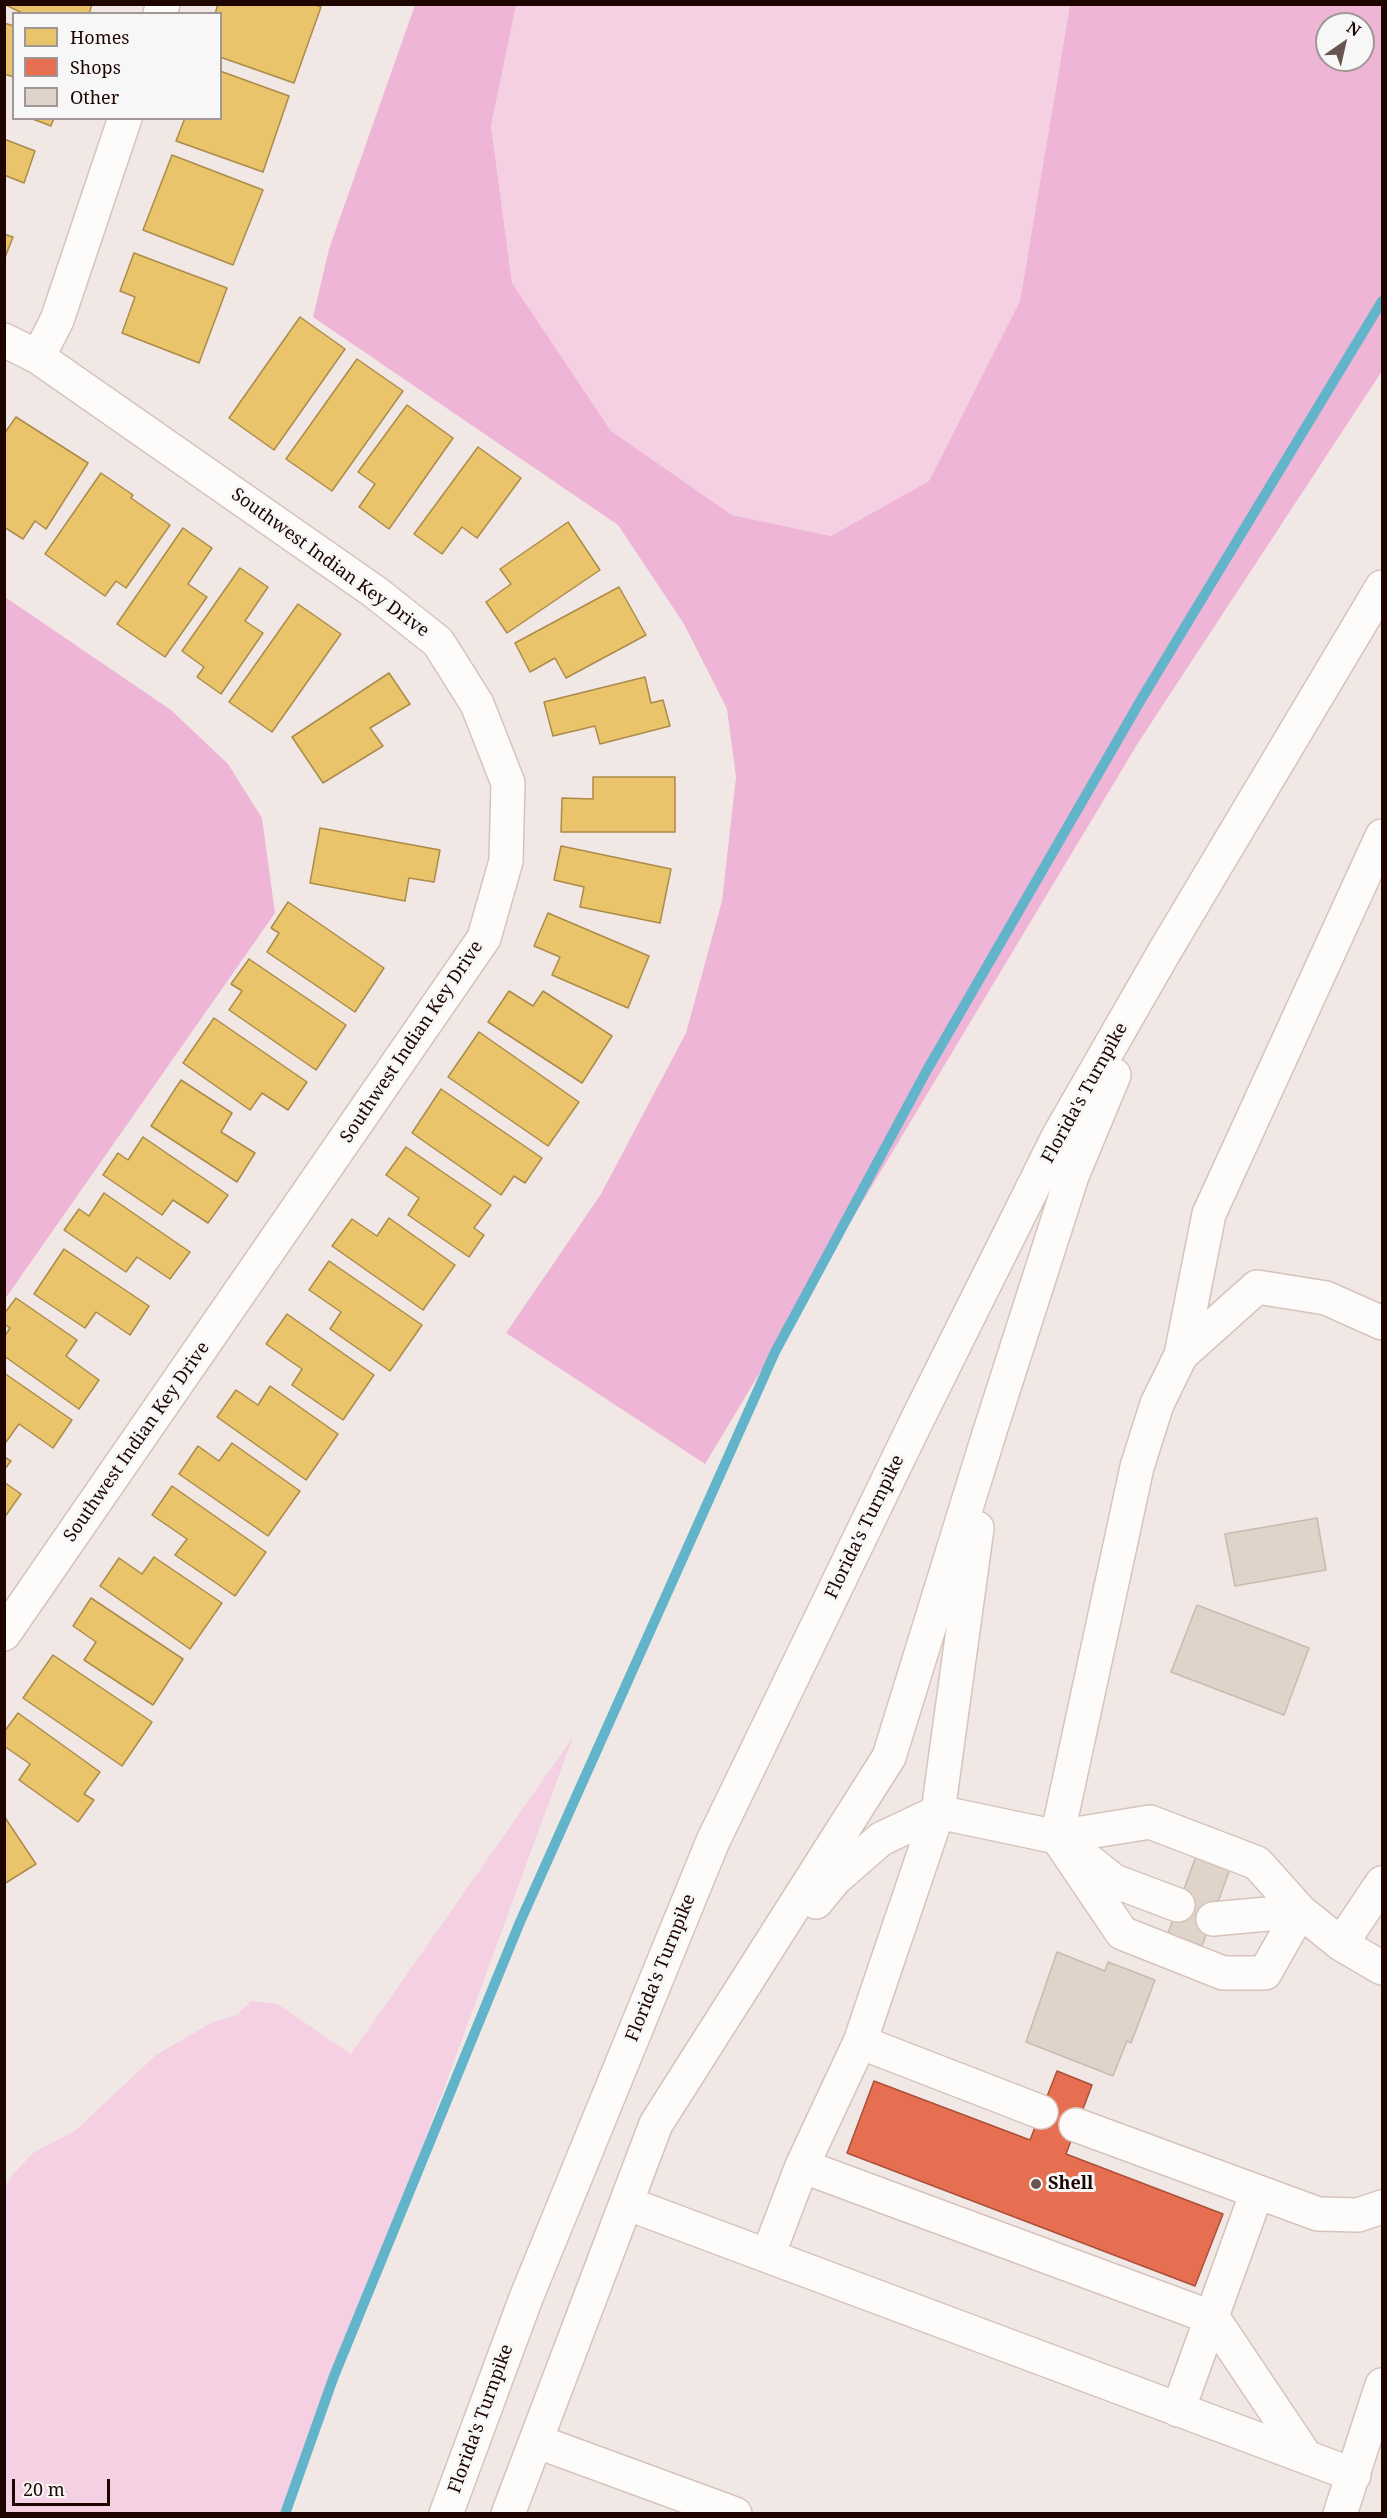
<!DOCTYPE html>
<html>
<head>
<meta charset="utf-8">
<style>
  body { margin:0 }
  #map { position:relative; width:1387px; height:2518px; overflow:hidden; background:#f1e8e5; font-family:"Noto Serif",serif }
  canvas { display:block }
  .frame { position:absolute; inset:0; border:6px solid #1e0500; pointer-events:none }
  .legend { position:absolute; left:12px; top:12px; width:210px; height:108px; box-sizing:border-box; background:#f7f7f7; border:2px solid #a09694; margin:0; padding:8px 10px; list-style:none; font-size:18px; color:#1e0500 }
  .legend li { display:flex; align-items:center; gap:12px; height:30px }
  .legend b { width:30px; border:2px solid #a09694 }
  .north { position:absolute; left:1315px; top:12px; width:60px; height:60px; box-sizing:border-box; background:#f7f7f7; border:2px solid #a09694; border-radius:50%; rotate:34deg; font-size:16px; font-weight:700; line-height:24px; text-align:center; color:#1e0500 }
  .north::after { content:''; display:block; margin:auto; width:21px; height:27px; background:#685450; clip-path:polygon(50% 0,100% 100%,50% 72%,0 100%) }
  .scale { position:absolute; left:12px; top:2479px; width:98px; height:27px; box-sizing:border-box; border:3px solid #1e0500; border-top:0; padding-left:8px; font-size:18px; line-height:21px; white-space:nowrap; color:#1e0500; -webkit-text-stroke:4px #f7f7f7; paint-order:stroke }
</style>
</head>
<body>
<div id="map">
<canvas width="1387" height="2518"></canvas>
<div class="frame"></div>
<ul class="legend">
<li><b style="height:16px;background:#e9c46a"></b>Homes</li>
<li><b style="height:16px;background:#e76f51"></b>Shops</li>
<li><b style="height:16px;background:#e0d3ca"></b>Other</li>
</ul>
<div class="north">N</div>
<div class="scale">20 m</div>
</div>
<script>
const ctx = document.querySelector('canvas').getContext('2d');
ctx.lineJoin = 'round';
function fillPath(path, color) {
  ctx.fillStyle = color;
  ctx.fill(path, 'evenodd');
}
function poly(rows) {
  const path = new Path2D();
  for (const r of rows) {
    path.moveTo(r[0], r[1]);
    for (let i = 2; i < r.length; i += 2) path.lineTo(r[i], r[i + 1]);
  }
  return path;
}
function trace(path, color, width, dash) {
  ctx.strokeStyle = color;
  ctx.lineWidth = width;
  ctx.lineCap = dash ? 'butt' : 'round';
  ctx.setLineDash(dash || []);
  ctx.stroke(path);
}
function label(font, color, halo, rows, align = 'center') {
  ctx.font = font + ' "Noto Serif",serif';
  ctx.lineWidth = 6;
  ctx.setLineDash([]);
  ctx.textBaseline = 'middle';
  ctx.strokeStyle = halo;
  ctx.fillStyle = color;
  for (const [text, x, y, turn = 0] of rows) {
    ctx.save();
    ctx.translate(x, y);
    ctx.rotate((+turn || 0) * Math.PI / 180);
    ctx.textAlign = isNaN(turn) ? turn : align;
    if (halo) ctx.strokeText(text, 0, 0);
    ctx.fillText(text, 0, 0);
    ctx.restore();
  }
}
const green = poly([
  [516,5,1070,5,1020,301,929,481,831,536,732,515,611,431,512,283,491,126],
  [573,1737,288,2513,5,2513,4,2187,14,2173,33,2153,76,2130,156,2055,213,2022,237,2015,251,2001,277,2004,351,2054]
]);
const forest = poly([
  [415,5,516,5,491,126,512,283,611,431,732,515,831,536,929,481,1020,301,1070,5,1382,5,1382,371,1138,743,705,1464,506,1333,601,1194,686,1033,722,901,736,777,727,709,684,624,618,525,313,317,329,249],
  [1327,24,1363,24,1363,60,1327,60],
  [5,597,171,710,228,764,262,818,275,913,5,1299]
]);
const homes = poly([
  [4,4,92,4,89,14,24,14,4,4],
  [218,4,313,4,321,7,294,83,220,57,220,14,215,14,218,4],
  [4,23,14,26,14,77,4,74,4,23],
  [220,71,289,96,263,172,176,141,185,118,220,118,220,71],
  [30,118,54,118,51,126,30,118],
  [4,139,35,151,24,183,4,175,4,139],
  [172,155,263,190,233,265,143,230,172,155],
  [4,234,13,237,4,260,4,234],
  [134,253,227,288,199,363,122,333,135,297,120,291,134,253],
  [300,317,345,349,274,450,229,418,300,317],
  [357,359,403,391,332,491,286,459,357,359],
  [407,405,453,438,389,529,359,507,375,484,358,472,407,405],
  [16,417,88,463,46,529,35,521,23,539,4,527,4,434,16,417],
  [478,447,521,478,477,538,462,527,442,554,414,534,478,447],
  [101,473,133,495,131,498,170,525,126,588,116,581,105,596,45,554,101,473],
  [568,522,600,570,507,633,486,602,511,584,500,569,568,522],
  [183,528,212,548,188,584,207,597,165,657,117,624,183,528],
  [240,568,268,587,245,621,263,633,221,694,197,677,204,667,182,651,240,568],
  [619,587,646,635,566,678,555,658,530,672,515,643,619,587],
  [298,604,341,634,272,732,229,702,298,604],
  [389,673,410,704,370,728,383,746,323,783,292,737,389,673],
  [645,677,651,703,663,700,670,726,600,744,595,726,553,736,544,702,645,677],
  [593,777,675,777,675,832,561,832,562,798,593,799,593,777],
  [320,828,440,850,434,882,409,878,405,901,310,883,320,828],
  [561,846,671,869,660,923,580,907,584,887,554,880,561,846],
  [288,902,384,968,355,1012,267,952,279,933,271,928,288,902],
  [548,913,649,956,628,1008,552,975,560,957,534,946,548,913],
  [249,959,346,1025,316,1070,229,1010,242,991,231,984,249,959],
  [509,991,533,1006,543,991,612,1036,582,1083,488,1022,509,991],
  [214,1018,307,1082,288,1110,262,1093,250,1110,183,1063,214,1018],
  [479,1032,579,1102,548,1146,448,1077,479,1032],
  [181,1080,232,1113,221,1132,255,1153,237,1182,151,1126,181,1080],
  [441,1089,542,1158,525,1183,514,1176,501,1195,412,1133,441,1089],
  [143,1137,228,1195,208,1223,173,1200,162,1215,103,1175,118,1153,128,1160,143,1137],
  [406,1147,491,1205,474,1228,484,1235,469,1257,408,1215,419,1198,386,1175,406,1147],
  [104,1193,190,1252,170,1279,137,1257,126,1272,64,1230,79,1209,89,1216,104,1193],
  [389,1218,455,1265,423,1310,332,1246,352,1219,377,1236,389,1218],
  [64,1249,149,1306,130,1335,96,1312,85,1328,34,1294,64,1249],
  [329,1261,422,1325,390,1371,330,1329,341,1312,309,1290,329,1261],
  [16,1298,77,1340,66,1356,99,1380,79,1409,4,1356,4,1337,10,1328,4,1324,4,1314,16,1298],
  [287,1314,374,1375,343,1420,292,1385,302,1369,266,1344,287,1314],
  [4,1373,72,1420,53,1448,19,1424,6,1442,4,1441,4,1373],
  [270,1386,338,1434,306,1480,217,1417,236,1390,258,1405,270,1386],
  [232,1443,300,1491,268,1536,179,1474,198,1446,219,1461,232,1443],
  [4,1457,11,1461,4,1470,4,1457],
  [4,1482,21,1494,4,1518,4,1482],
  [172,1486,266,1552,235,1596,175,1555,187,1539,152,1515,172,1486],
  [154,1557,222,1603,190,1649,100,1586,119,1558,142,1574,154,1557],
  [91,1598,183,1659,153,1705,84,1660,96,1642,73,1626,91,1598],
  [53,1655,152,1722,122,1766,23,1698,53,1655],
  [18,1713,100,1772,84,1794,94,1800,78,1822,19,1780,30,1764,4,1746,4,1732,18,1713],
  [4,1816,36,1864,4,1884,4,1816]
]);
const shops = poly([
  [1057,2071,1092,2085,1066,2154,1223,2214,1195,2286,847,2153,874,2081,1030,2140,1057,2071]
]);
const stream = poly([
  [285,2514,334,2376,520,1922,775,1352,927,1070,1142,698,1382,301]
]);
const building = poly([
  [1317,1518,1326,1570,1235,1586,1225,1534,1317,1518],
  [1197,1605,1309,1648,1284,1715,1171,1672,1197,1605],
  [1196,1856,1230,1869,1202,1946,1168,1933,1196,1856],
  [1057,1952,1105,1971,1108,1962,1155,1980,1131,2043,1127,2041,1113,2076,1026,2042,1057,1952]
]);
const minor = poly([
  [160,14,163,4],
  [4,340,38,357,375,592,438,642,477,704,508,783,506,861,484,938,4,1634],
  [38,357,57,320,125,118],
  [1181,1355,1257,1287,1326,1298,1382,1323],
  [1080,1854,1114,1881,1178,1905],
  [816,1902,835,1879,881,1839,938,1812,1057,1837,1150,1822,1257,1863,1300,1911,1341,1944,1382,1968],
  [1300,1911,1265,1973,1223,1973,1122,1933,1057,1837,1137,1467,1157,1404,1181,1355,1209,1214,1382,836],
  [1213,1919,1300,1911],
  [1341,1944,1382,1883],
  [860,2042,1041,2112],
  [1076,2125,1318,2214,1358,2215,1382,2207],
  [802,2166,1213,2318,1306,2457],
  [626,2203,1354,2475],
  [768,2255,802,2166,860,2042,938,1812,977,1528],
  [1178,2410,1257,2192],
  [536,2441,735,2514],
  [508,2514,656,2124,889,1757,989,1434],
  [1340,2514,1382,2385]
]);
const highway = poly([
  [989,1434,1072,1176,1114,1075],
  [446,2514,526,2298,713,1841,917,1420,1058,1137,1166,949,1382,587]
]);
const markers = [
  [1036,2184,6,"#685450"]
];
const streetNames = [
  ["Southwest Indian Key Drive",330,563,36],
  ["Southwest Indian Key Drive",412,1042,-56],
  ["Florida's Turnpike",1085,1093,-61],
  ["Southwest Indian Key Drive",137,1442,-55],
  ["Florida's Turnpike",865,1527,-64],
  ["Florida's Turnpike",661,1968,-68],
  ["Florida's Turnpike",481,2419,-70]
];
const poiNames = [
  ["Shell",1048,2184]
];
fillPath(green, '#f4d0e2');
fillPath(forest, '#eeb5d6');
fillPath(homes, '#e9c46a');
trace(homes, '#ac8b4a', 1.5);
fillPath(shops, '#e76f51');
trace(shops, '#ab4f39', 1.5);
trace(stream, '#62b4ca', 10);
fillPath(building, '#e0d3ca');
trace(building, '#cabaaf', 1.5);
trace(minor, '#d6c3bc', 36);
trace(highway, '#d6c3bc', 36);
trace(minor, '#fdfcfb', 33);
trace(highway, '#fdfcfb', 33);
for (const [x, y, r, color] of markers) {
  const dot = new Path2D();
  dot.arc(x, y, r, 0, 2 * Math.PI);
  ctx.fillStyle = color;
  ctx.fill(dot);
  trace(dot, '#f7f7f7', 2);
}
label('18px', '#1e0500', '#f7f7f7', streetNames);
label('bold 18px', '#1e0500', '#f7f7f7', poiNames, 'left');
</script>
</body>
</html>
